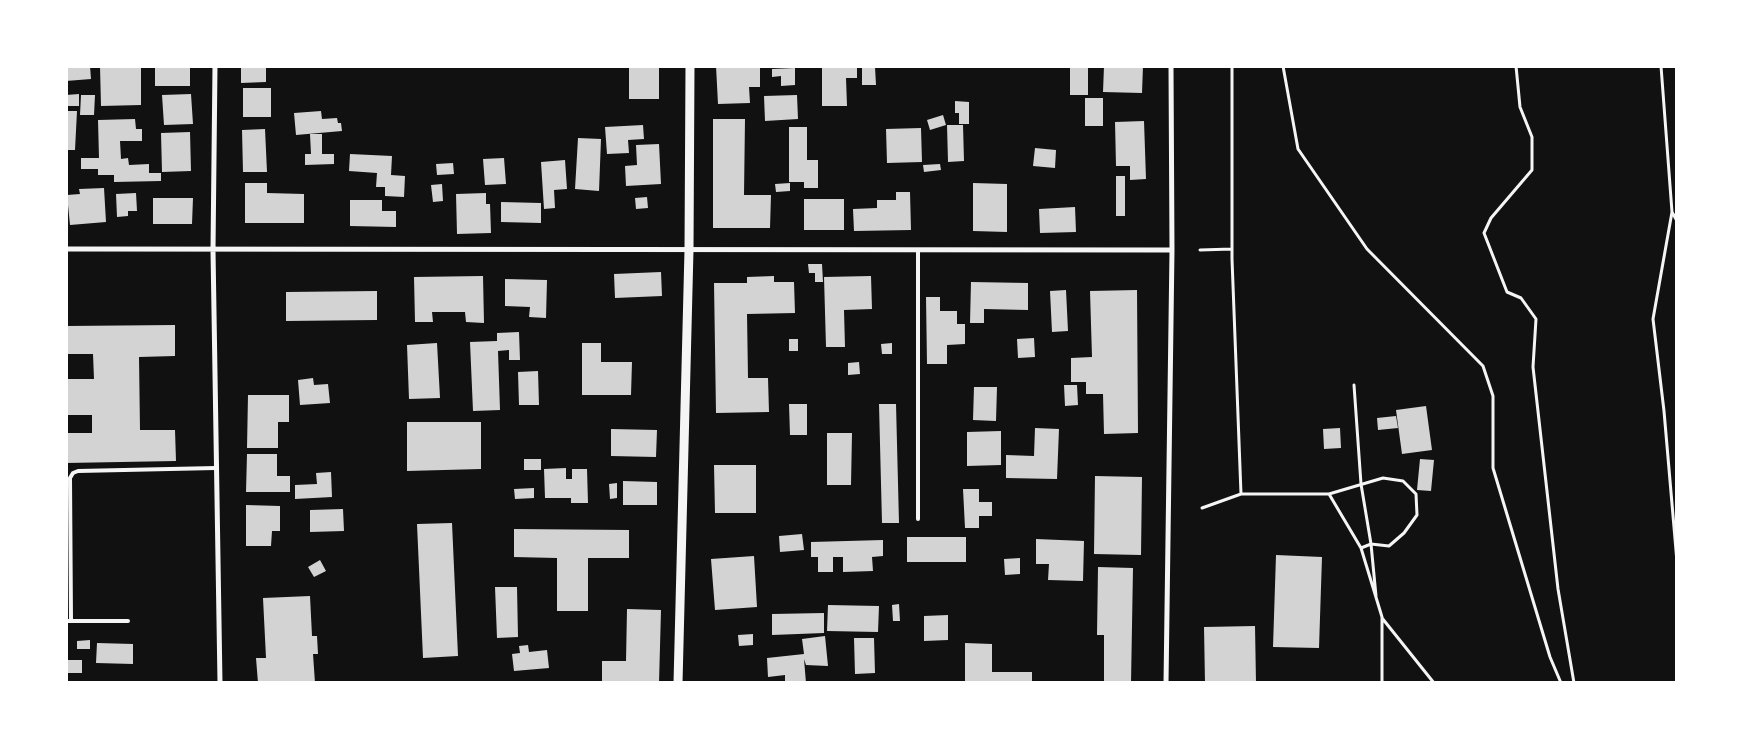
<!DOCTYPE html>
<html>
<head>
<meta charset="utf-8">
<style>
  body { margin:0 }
  #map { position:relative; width:1743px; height:749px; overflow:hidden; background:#111; font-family:"Alegreya Sans",sans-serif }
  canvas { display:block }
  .frame { position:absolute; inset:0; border:68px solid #fff; pointer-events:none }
</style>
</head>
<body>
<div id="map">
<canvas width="1743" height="749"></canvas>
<div class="frame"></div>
</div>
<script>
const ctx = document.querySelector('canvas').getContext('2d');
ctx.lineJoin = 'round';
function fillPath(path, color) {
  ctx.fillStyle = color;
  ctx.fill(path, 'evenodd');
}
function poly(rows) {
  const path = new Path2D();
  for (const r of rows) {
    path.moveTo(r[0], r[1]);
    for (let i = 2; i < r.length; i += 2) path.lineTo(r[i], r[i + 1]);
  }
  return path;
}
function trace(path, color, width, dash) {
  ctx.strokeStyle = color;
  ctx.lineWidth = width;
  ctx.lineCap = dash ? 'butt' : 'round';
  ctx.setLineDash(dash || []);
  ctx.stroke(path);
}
const building = poly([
  [66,66,90,66,91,79,66,81],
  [100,66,141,66,141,105,101,106],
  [155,66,190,66,190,86,155,86],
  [241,66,266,66,266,82,241,83],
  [629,66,659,66,659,99,629,99],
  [716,66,760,66,760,87,749,87,750,103,718,104],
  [822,66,857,66,857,78,846,78,847,106,822,106],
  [1070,66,1088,66,1088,95,1070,95],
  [1104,66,1143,66,1142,93,1103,92],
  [862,67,875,67,876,85,862,85],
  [795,68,795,85,781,86,781,76,772,77,772,69],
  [243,88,271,88,271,117,243,117],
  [79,94,79,106,66,106,66,95],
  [191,94,193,124,164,125,162,95],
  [81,95,95,95,94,115,80,115],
  [797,95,798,119,765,121,764,96],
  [1085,98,1103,98,1103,126,1085,126],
  [955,101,969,102,969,124,959,124,959,113,955,113],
  [66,111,77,111,75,150,66,150],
  [321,111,322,119,337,118,338,123,341,123,342,131,296,135,294,113],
  [943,115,946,125,930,130,927,120],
  [135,119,136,129,142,129,142,141,120,141,121,159,128,158,129,165,149,164,149,173,161,173,161,181,114,182,114,175,98,175,98,169,81,169,81,158,99,158,98,120],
  [713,119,745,119,744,195,771,195,770,228,713,228],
  [1144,121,1146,179,1130,180,1130,166,1116,166,1115,122],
  [643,125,644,139,628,140,629,153,607,154,605,127],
  [947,125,963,125,964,161,948,162],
  [789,127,807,127,807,160,818,160,818,188,804,188,804,182,789,182],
  [921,128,922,162,887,163,886,129],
  [265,129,267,172,243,172,242,130],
  [190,132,191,171,162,172,161,133],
  [310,134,322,134,322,154,334,154,334,164,305,165,305,154,311,154],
  [578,138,601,139,599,191,575,189],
  [659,144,661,184,626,186,625,166,637,165,636,145],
  [1035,148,1056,150,1055,168,1033,166],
  [350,154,392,156,391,175,405,176,404,197,385,196,385,187,376,187,377,173,349,171],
  [504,158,506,184,485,185,483,159],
  [565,160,567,189,554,190,555,208,544,209,541,162],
  [453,163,454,174,437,175,436,164],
  [940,164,941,170,924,172,923,165],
  [1116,176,1125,176,1125,216,1116,216],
  [245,183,267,183,267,193,304,194,304,223,245,223],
  [790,183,790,191,776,192,775,184],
  [973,183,1007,184,1007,232,973,231],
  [442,184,443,201,433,202,431,185],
  [104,188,106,222,70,225,67,195,80,194,79,189],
  [896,192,910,192,911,230,854,231,853,209,877,208,877,200,896,200],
  [136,193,137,211,128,211,128,216,117,217,116,194],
  [486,193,486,204,490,204,491,233,457,234,456,194],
  [647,197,648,208,636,209,635,198],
  [153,198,193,198,192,224,153,224],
  [804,199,844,199,844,230,804,230],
  [350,200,382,200,382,211,396,211,396,227,350,226],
  [501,202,541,203,541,223,501,222],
  [1075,207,1076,232,1040,233,1039,209],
  [808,264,822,264,823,282,815,282,815,273,809,273],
  [661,272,662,296,615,298,614,274],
  [483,276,484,323,466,322,465,312,432,312,433,322,415,322,414,277],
  [774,276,774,282,794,282,795,313,747,314,748,378,768,378,769,412,716,413,714,283,747,283,747,277],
  [871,276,872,309,844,310,845,347,826,347,824,277],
  [505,279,547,280,546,318,529,317,530,307,505,306],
  [971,282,1028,283,1028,310,984,309,984,323,970,323],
  [1066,290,1068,331,1052,332,1050,291],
  [1137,290,1138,433,1104,434,1103,394,1086,394,1086,382,1071,382,1071,358,1092,357,1090,291],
  [377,291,377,320,286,321,286,292],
  [926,297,940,297,940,311,957,311,957,324,965,324,965,344,947,345,947,364,927,364],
  [175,325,175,356,139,357,140,430,175,430,176,461,66,463,66,433,92,433,92,415,66,415,66,379,94,379,93,354,66,354,66,326],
  [519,332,520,360,509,360,509,350,498,351,500,410,473,411,470,342,497,341,497,333],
  [1034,338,1035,357,1018,358,1017,339],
  [789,339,798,339,798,351,789,351],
  [437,343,440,398,409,399,407,345],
  [582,343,601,343,601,362,632,362,631,395,582,395],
  [892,343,892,354,882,354,881,344],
  [859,362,860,374,848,375,848,363],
  [538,371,539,405,519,405,518,372],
  [313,378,314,385,328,384,330,403,300,405,298,380],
  [1064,385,1077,385,1078,405,1065,406],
  [974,387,997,387,996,421,973,420],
  [248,395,289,395,289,422,278,422,278,448,247,448],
  [789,404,807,404,807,435,790,435],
  [879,404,896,404,899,523,882,523],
  [1426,406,1432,450,1402,454,1396,410],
  [1396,416,1398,428,1378,430,1377,418],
  [407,422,481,422,481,469,407,471],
  [1035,428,1059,429,1057,479,1006,478,1006,455,1034,456],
  [1340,428,1341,448,1324,449,1323,429],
  [611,429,657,430,656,457,611,456],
  [1001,431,1001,465,967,466,967,432],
  [827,433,852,433,851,485,827,485],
  [247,454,277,454,277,476,290,476,290,492,246,492],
  [524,459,541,459,541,470,524,470],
  [1420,459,1434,460,1431,491,1417,490],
  [714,465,756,465,756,513,715,513],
  [566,468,566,479,572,479,572,469,587,469,588,503,571,503,571,498,545,498,544,469],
  [331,472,332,497,295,499,295,485,317,484,316,473],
  [1095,476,1142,477,1141,555,1094,554],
  [623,481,657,482,657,505,623,505],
  [617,483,617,498,610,499,609,484],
  [534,488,534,498,515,499,514,489],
  [963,489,979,489,979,502,992,502,992,516,979,516,979,528,965,528],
  [246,505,280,506,280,531,272,531,271,546,246,546],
  [343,509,344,531,310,532,310,510],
  [452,523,458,656,423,658,417,524],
  [514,529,629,530,629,558,588,558,588,611,557,611,557,558,514,557],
  [802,534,804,550,780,552,779,536],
  [907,537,966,537,966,562,907,562],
  [1036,539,1084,541,1083,581,1048,580,1049,564,1036,564],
  [883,540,883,556,872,557,873,571,843,572,843,557,833,557,833,572,818,572,818,557,811,557,811,542],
  [1276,555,1322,557,1319,648,1273,647],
  [754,556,757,607,715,610,711,559],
  [1020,558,1020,574,1005,575,1004,559],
  [320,560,326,571,314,577,308,567],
  [1098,567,1133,568,1131,683,1104,683,1104,635,1097,635],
  [495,587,517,587,518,637,497,638],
  [310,596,312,636,317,636,318,654,313,654,315,683,258,683,256,658,266,658,263,598],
  [899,604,900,621,893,621,892,605],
  [828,605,879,606,878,632,827,631],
  [627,609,661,610,659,683,602,683,602,661,626,661],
  [824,613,824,633,772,635,772,614],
  [948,615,948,640,924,641,924,616],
  [1255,626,1256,683,1205,683,1204,627],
  [753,634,753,645,739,646,738,635],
  [825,636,828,666,806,665,804,659,806,683,785,683,785,675,768,677,767,658,804,654,802,639],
  [854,638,874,638,875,673,855,674],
  [90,640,90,649,77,649,77,641],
  [97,643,133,644,133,664,96,663],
  [965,643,992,644,992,672,1032,672,1032,683,965,683],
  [528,645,529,652,547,650,549,668,514,671,512,654,520,653,519,646],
  [66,660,82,660,82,673,66,673]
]);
const path = poly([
  [1283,66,1298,149,1367,249,1483,366,1493,396,1493,468,1550,657,1561,683],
  [1516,66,1520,107,1532,137,1532,170,1491,218,1484,233,1507,292,1521,298,1536,319,1533,367,1558,589,1574,683],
  [1661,66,1672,212,1677,221],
  [1672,212,1653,319,1664,411,1677,562],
  [1200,250,1232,249],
  [1354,385,1361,484,1371,544,1376,596],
  [1241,494,1329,494,1361,548,1382,617,1382,683],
  [1329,494,1383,478,1403,481,1416,494,1417,515,1404,533,1389,546,1371,544,1361,548],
  [1202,508,1241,494,1232,259,1232,66],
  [1382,618,1434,683]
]);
const service = poly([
  [918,519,918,251],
  [66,621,71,621,70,478,73,473,78,471,216,468],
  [71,621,128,621]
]);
const minor = poly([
  [215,66,213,250,220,683],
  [66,249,1172,250],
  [1166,683,1172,250,1171,66]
]);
const tertiary = poly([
  [678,683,689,250,690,66]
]);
fillPath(building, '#d3d3d3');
trace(path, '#f5f5f5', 3);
trace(service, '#f5f5f5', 4);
trace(minor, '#f5f5f5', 5);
trace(tertiary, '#f5f5f5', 9);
</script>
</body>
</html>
